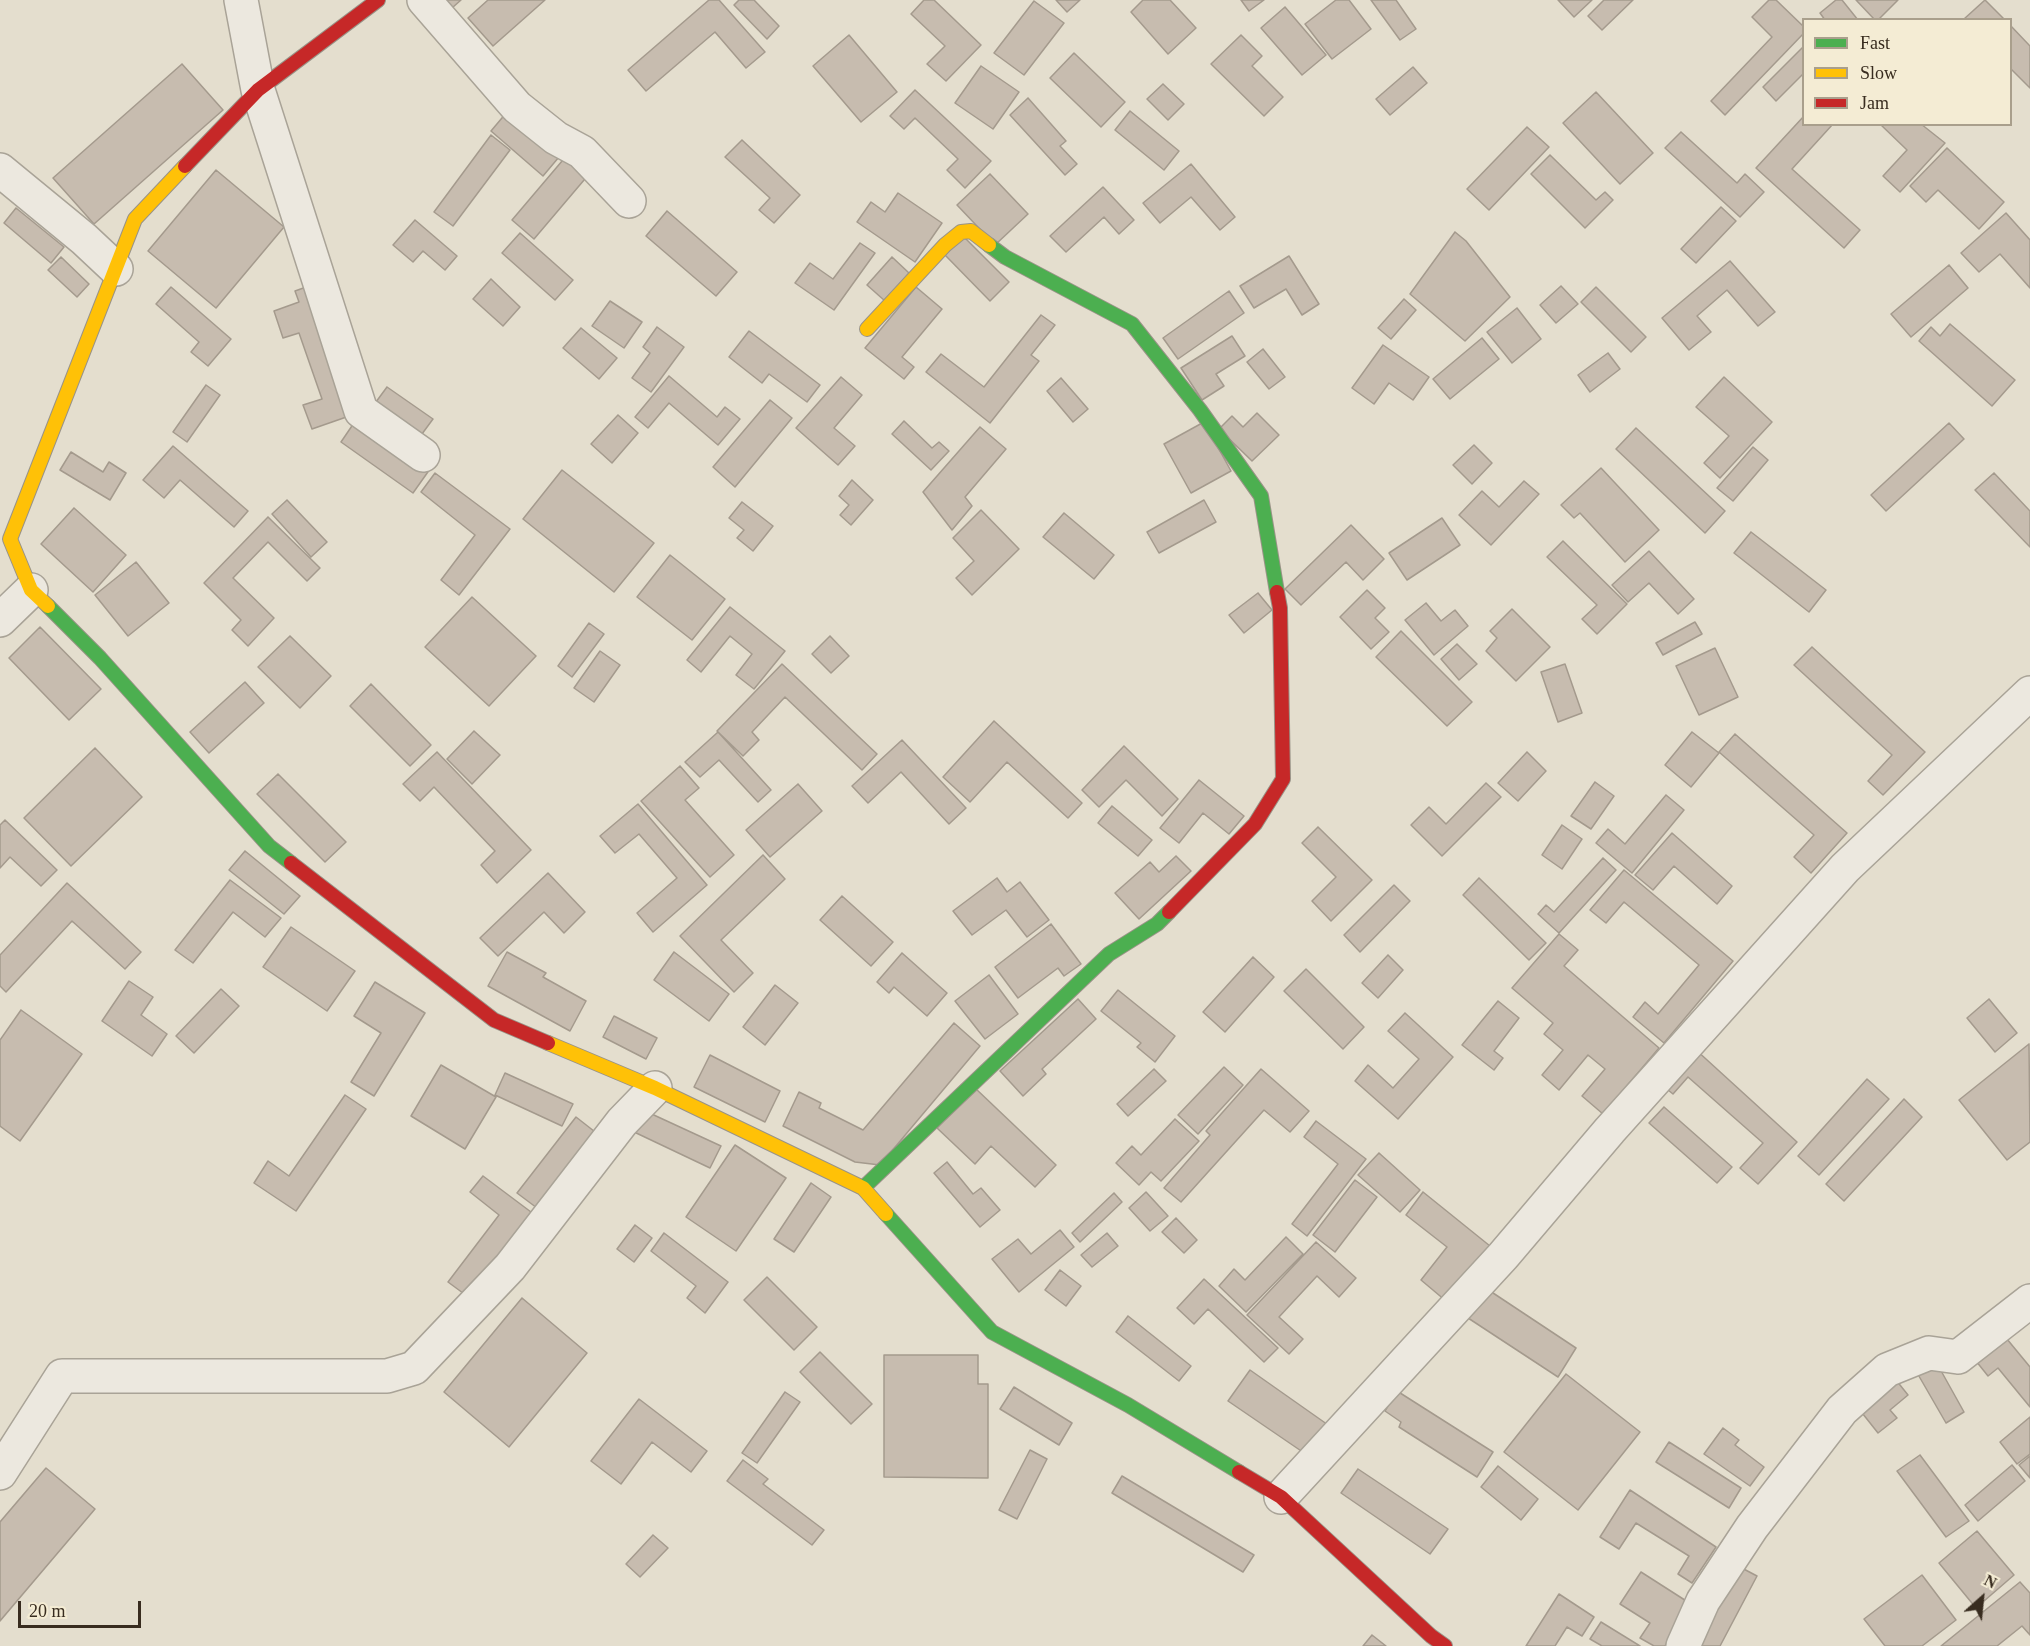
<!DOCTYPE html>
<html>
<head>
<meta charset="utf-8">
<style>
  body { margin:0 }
  #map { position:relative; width:2030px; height:1646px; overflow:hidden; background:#e4dece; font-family:Georgia,serif }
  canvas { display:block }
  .legend { position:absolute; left:1802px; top:18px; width:210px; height:108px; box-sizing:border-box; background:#f4ecd4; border:2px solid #a99f8c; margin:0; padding:8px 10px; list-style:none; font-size:18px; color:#382c1f }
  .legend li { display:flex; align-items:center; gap:12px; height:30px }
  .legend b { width:30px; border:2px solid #a99f8c }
  .north { position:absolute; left:1952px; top:1568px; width:60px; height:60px; -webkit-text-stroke:4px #f4ecd4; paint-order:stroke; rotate:27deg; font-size:16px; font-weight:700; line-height:24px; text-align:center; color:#382c1f }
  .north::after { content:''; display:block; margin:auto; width:21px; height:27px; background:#382c1f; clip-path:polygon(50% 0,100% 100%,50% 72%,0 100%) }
  .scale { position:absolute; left:18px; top:1601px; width:123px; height:27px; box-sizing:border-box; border:3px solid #382c1f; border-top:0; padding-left:8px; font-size:18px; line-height:21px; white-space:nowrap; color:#382c1f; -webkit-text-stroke:4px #f4ecd4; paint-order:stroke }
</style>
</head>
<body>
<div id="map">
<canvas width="2030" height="1646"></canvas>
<ul class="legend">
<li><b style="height:8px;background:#4caf50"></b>Fast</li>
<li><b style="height:8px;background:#ffc107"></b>Slow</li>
<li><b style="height:8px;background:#c62828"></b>Jam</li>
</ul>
<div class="north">N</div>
<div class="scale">20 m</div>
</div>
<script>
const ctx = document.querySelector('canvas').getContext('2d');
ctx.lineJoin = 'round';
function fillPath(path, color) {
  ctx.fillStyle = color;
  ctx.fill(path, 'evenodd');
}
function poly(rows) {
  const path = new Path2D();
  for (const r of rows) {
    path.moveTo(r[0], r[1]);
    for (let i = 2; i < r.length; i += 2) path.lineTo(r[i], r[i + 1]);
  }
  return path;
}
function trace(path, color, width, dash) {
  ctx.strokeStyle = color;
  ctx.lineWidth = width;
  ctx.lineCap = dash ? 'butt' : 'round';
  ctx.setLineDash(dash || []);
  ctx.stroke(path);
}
const building = poly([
  [446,0,461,0,452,8,446,0],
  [488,0,545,0,493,46,468,18,488,0],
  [709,0,719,0,765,52,746,68,715,32,646,91,628,70,709,0],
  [739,0,754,0,779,26,767,39,734,5,739,0],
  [924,0,934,0,981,45,946,81,927,64,945,46,911,14,924,0],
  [1056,0,1080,0,1067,12,1056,0],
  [1143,0,1170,0,1196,28,1168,54,1131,12,1143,0],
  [1241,0,1264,0,1249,11,1241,0],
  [1336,0,1349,0,1371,29,1332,59,1305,24,1336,0],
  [1371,0,1396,0,1416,29,1400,40,1371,0],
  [1558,0,1592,0,1574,17,1558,0],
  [1604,0,1633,0,1602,30,1588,16,1604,0],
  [1769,0,1776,0,1804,27,1804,33,1725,115,1711,101,1772,37,1752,17,1769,0],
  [1836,0,1842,0,1858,20,1825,20,1820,13,1836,0],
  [1856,0,1898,0,1878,20,1875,20,1856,0],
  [1985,0,2005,20,1964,19,1985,0],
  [1034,1,1064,23,1024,75,994,53,1034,1],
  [1285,7,1326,55,1302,75,1261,28,1285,7],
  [2010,25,2030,46,2030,88,2010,68,2010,25],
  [849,35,897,92,861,122,813,66,849,35],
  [1241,35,1262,56,1252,66,1283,97,1264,116,1211,64,1241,35],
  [1804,46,1804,73,1776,101,1763,87,1804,46],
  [1074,53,1125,102,1101,127,1050,78,1074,53],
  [182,64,223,110,94,224,53,178,182,64],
  [981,66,1019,92,993,129,955,103,981,66],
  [1413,67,1427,83,1390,115,1376,99,1413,67],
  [1163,84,1184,104,1168,120,1147,99,1163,84],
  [915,90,991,161,965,188,947,170,958,159,915,118,904,129,890,116,915,90],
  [1596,92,1653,153,1620,184,1563,123,1596,92],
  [1028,98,1066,141,1060,146,1077,164,1065,175,1010,115,1028,98],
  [1130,111,1179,151,1164,170,1115,130,1130,111],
  [507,112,559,157,543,176,491,131,507,112],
  [1804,116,1804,124,1833,124,1792,169,1860,230,1844,248,1756,168,1804,116],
  [1880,124,1921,124,1945,143,1900,192,1883,176,1907,150,1880,124],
  [1527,127,1549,147,1489,210,1467,189,1527,127],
  [1681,132,1737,183,1745,174,1764,192,1740,217,1665,148,1681,132],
  [491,135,510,150,453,226,434,212,491,135],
  [742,140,800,195,774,223,759,210,770,198,725,157,742,140],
  [1947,148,2004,202,1979,229,1938,190,1926,202,1910,186,1947,148],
  [568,154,590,173,534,239,512,220,568,154],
  [1550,155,1596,200,1605,192,1613,200,1585,228,1531,174,1550,155],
  [1191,164,1235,217,1220,230,1191,197,1160,223,1143,203,1191,164],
  [216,170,284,227,216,308,148,251,216,170],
  [990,174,1028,214,995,245,957,205,990,174],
  [1103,187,1134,220,1119,234,1104,217,1066,252,1050,236,1103,187],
  [898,193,942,223,915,262,857,222,871,202,885,212,898,193],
  [1721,207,1736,221,1696,263,1681,249,1721,207],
  [16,208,64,247,51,263,4,223,16,208],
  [667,211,737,272,716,296,646,236,667,211],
  [2006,213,2030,240,2030,288,2000,254,1979,272,1961,253,2006,213],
  [415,220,457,256,445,270,423,251,413,262,393,245,415,220],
  [1455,232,1466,241,1510,297,1465,341,1410,294,1455,232],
  [520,233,573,280,555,300,502,253,520,233],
  [964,237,1009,282,990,301,945,255,964,237],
  [860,243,875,253,834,310,795,283,810,263,833,279,860,243],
  [1289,256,1319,304,1302,315,1286,289,1254,308,1240,286,1289,256],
  [61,257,89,284,77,297,48,270,61,257],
  [892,257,909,273,885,301,867,285,892,257],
  [1730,261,1775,312,1758,326,1727,290,1697,316,1711,332,1689,350,1662,318,1730,261],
  [1949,265,1968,288,1911,337,1891,314,1949,265],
  [491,279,520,307,503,326,473,299,491,279],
  [309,286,355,414,312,429,303,405,322,399,299,333,283,338,274,311,299,302,295,291,309,286],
  [1561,286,1578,304,1556,323,1540,305,1561,286],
  [171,287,231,339,208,366,191,352,199,342,156,304,171,287],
  [916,287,942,309,902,357,914,367,904,379,865,348,916,287],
  [1596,287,1646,337,1631,352,1581,302,1596,287],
  [1229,291,1244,313,1178,359,1163,338,1229,291],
  [1404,299,1416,310,1391,339,1378,328,1404,299],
  [610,301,642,322,624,348,592,326,610,301],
  [1517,308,1541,339,1512,363,1487,332,1517,308],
  [1041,315,1055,325,1031,355,1039,361,990,423,926,372,941,354,984,387,1041,315],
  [1950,324,2015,380,1992,406,1919,341,1931,327,1940,336,1950,324],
  [657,327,684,347,651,392,632,378,650,353,643,347,657,327],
  [581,328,617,358,599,379,563,348,581,328],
  [749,331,820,385,807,402,769,374,762,383,729,357,749,331],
  [1232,336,1245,356,1216,374,1224,386,1202,400,1181,368,1232,336],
  [1482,338,1499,359,1450,399,1433,379,1482,338],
  [1383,345,1429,377,1413,400,1389,383,1374,404,1352,388,1383,345],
  [1263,349,1285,377,1269,389,1247,362,1263,349],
  [1608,353,1620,369,1590,392,1578,375,1608,353],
  [669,376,717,417,725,407,740,419,718,445,669,403,648,428,635,417,669,376],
  [841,377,862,395,834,428,855,446,838,465,796,428,841,377],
  [1724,377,1772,422,1720,478,1704,463,1729,436,1696,407,1724,377],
  [1061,378,1088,409,1073,422,1047,391,1061,378],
  [206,385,220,395,187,442,173,432,206,385],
  [387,387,433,419,419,438,373,406,387,387],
  [770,400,792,418,735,487,713,467,770,400],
  [1257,413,1279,435,1252,461,1219,429,1232,416,1243,427,1257,413],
  [618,415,638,433,612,463,591,444,618,415],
  [358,417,430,469,413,493,341,442,358,417],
  [904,421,932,448,939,442,949,451,931,470,892,434,904,421],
  [1204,422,1231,471,1191,493,1164,444,1204,422],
  [1949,423,1964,439,1886,511,1871,495,1949,423],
  [980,427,1006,449,965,497,972,506,952,530,923,492,980,427],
  [1636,428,1725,511,1705,533,1616,449,1636,428],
  [1474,445,1492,463,1472,484,1453,465,1474,445],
  [173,446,248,511,234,527,180,480,164,498,143,480,173,446],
  [1753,447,1768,460,1733,501,1717,488,1753,447],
  [71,452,103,472,109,462,126,473,110,500,60,470,71,452],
  [1601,468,1659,530,1625,562,1580,513,1574,518,1561,505,1601,468],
  [562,470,654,543,614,592,523,519,562,470],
  [435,473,510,529,459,595,441,580,475,535,421,492,435,473],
  [1994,473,2030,511,2030,547,1975,490,1994,473],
  [852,480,873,500,851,525,840,515,849,505,839,496,852,480],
  [1524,481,1539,494,1491,545,1459,515,1482,491,1499,507,1524,481],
  [287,500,327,542,311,557,272,514,287,500],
  [1204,500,1216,522,1159,553,1147,532,1204,500],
  [742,502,773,526,753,551,737,538,744,530,729,518,742,502],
  [74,508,126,555,93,592,41,544,74,508],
  [981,510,1019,549,972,595,956,578,974,561,953,538,981,510],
  [1064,513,1114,555,1094,579,1043,537,1064,513],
  [268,517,320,568,307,581,268,542,233,578,274,618,248,646,232,630,241,620,204,583,268,517],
  [1442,518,1460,545,1407,580,1389,553,1442,518],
  [1351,525,1384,559,1363,580,1346,562,1301,605,1285,589,1351,525],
  [1751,532,1826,590,1809,612,1734,553,1751,532],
  [1563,541,1627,604,1597,634,1582,619,1597,605,1547,557,1563,541],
  [1649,551,1694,599,1678,614,1649,583,1628,602,1612,585,1649,551],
  [670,555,725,599,692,640,637,597,670,555],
  [136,562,169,603,128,636,95,595,136,562],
  [1367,590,1385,608,1375,618,1389,632,1371,649,1340,617,1367,590],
  [1258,593,1272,610,1244,633,1229,615,1258,593],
  [472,597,536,656,489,706,425,647,472,597],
  [1426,603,1441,621,1455,610,1468,626,1434,655,1405,620,1426,603],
  [730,607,785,651,754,689,736,675,752,654,730,636,701,672,687,660,730,607],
  [1512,609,1550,647,1516,681,1486,651,1497,638,1490,631,1512,609],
  [1695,622,1702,634,1663,655,1656,643,1695,622],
  [589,623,604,634,572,677,558,666,589,623],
  [40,627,101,689,69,720,9,658,40,627],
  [1401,631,1472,702,1447,726,1376,657,1401,631],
  [290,636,331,676,300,708,258,667,290,636],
  [830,636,849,656,831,673,812,654,830,636],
  [1457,644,1477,664,1459,680,1441,659,1457,644],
  [1812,647,1925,752,1883,795,1868,781,1892,755,1794,665,1812,647],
  [1715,648,1738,697,1699,715,1676,666,1715,648],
  [600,651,620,665,594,702,574,688,600,651],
  [782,664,877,754,862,770,785,697,752,732,759,740,743,756,717,731,782,664],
  [1565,664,1582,713,1558,722,1541,672,1565,664],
  [245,682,264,703,209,753,190,732,245,682],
  [371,684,431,745,410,766,350,706,371,684],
  [994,721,1082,803,1068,818,1007,762,970,802,943,777,994,721],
  [474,731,500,755,472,784,447,759,474,731],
  [718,732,771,790,758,802,719,760,700,777,685,762,718,732],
  [1692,732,1719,753,1691,787,1665,765,1692,732],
  [1735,734,1847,833,1811,873,1794,857,1814,835,1719,752,1735,734],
  [902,740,966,808,949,824,901,772,868,803,852,786,902,740],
  [1124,746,1178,799,1162,816,1126,780,1099,807,1082,790,1124,746],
  [95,748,142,797,71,866,24,818,95,748],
  [437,752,531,850,497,883,481,865,495,851,434,787,420,801,403,784,437,752],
  [1527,752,1546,771,1518,801,1498,783,1527,752],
  [680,766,699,788,685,800,734,855,710,877,641,801,680,766],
  [278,774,346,842,325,862,257,794,278,774],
  [1199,780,1244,816,1229,834,1203,813,1179,843,1160,828,1199,780],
  [1595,782,1614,796,1591,829,1571,816,1595,782],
  [1486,783,1501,797,1442,856,1411,825,1429,807,1446,824,1486,783],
  [798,784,822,811,770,857,746,830,798,784],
  [1666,795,1684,810,1632,873,1596,843,1608,829,1625,844,1666,795],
  [638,804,707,885,653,932,637,913,677,878,639,834,615,853,600,836,638,804],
  [1112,806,1152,840,1138,856,1098,823,1112,806],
  [5,820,57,870,41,886,10,857,0,868,0,825,5,820],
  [1562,825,1582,839,1562,869,1542,855,1562,825],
  [1318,827,1372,880,1331,921,1312,901,1336,877,1302,843,1318,827],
  [1672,833,1732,886,1717,904,1674,866,1653,890,1635,875,1672,833],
  [245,851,300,896,284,914,229,870,245,851],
  [763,855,785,879,721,940,753,973,734,992,680,936,763,855],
  [1176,856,1191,871,1139,919,1115,893,1150,862,1159,872,1176,856],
  [1603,858,1616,870,1559,933,1538,914,1546,905,1554,912,1603,858],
  [1624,870,1733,961,1664,1043,1633,1017,1645,1002,1658,1014,1699,965,1624,902,1606,923,1590,910,1624,870],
  [548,873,585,912,564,933,544,912,498,956,480,938,548,873],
  [997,878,1007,892,1020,882,1049,920,1027,937,1006,910,972,935,953,911,997,878],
  [1479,878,1546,943,1529,960,1463,895,1479,878],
  [230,880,281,918,265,937,233,912,193,963,175,950,230,880],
  [67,883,141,952,125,969,72,921,6,992,0,986,0,955,67,883],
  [1394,885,1410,901,1360,952,1344,935,1394,885],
  [842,896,893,942,871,966,820,920,842,896],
  [1051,924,1081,964,1064,976,1058,968,1018,998,995,967,1051,924],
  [291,927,355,971,327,1011,263,967,291,927],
  [1559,934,1578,950,1564,966,1659,1048,1603,1114,1582,1096,1605,1069,1588,1055,1559,1090,1542,1075,1563,1050,1544,1034,1553,1023,1512,988,1559,934],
  [507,952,546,973,543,977,586,1001,570,1031,488,986,507,952],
  [674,952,729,994,709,1021,654,980,674,952],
  [902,953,947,993,927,1016,894,987,889,993,877,982,902,953],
  [1388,955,1403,970,1378,998,1362,983,1388,955],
  [1253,957,1274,977,1225,1032,1203,1012,1253,957],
  [1306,969,1364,1027,1343,1049,1284,991,1306,969],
  [989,975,1018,1014,985,1039,955,1001,989,975],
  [129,981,153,997,141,1015,167,1034,152,1056,102,1021,129,981],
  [375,982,425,1013,374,1096,351,1082,381,1033,354,1016,375,982],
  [775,985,798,1003,765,1045,743,1027,775,985],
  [221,989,239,1006,194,1053,176,1036,221,989],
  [1118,990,1175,1036,1155,1062,1137,1047,1141,1043,1101,1011,1118,990],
  [1078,999,1096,1019,1042,1069,1046,1074,1023,1096,1000,1071,1078,999],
  [1989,999,2017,1033,1995,1052,1967,1018,1989,999],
  [1498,1001,1519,1018,1494,1051,1503,1058,1494,1070,1462,1045,1498,1001],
  [21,1010,82,1054,20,1141,0,1126,0,1040,21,1010],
  [1405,1013,1453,1057,1398,1119,1355,1081,1368,1065,1393,1088,1419,1059,1388,1031,1405,1013],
  [614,1016,657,1038,646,1059,603,1037,614,1016],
  [954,1023,980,1046,880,1165,855,1162,783,1126,799,1092,821,1103,819,1108,863,1130,954,1023],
  [2029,1044,2030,1142,2007,1160,1959,1100,2029,1044],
  [1695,1049,1797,1142,1758,1184,1740,1168,1763,1143,1688,1077,1673,1094,1662,1085,1695,1049],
  [710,1055,780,1091,765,1122,694,1087,710,1055],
  [441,1065,496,1097,465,1149,411,1116,441,1065],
  [1224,1067,1243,1085,1198,1134,1178,1115,1224,1067],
  [1154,1069,1166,1081,1128,1116,1117,1104,1154,1069],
  [1261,1069,1309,1111,1290,1132,1264,1110,1181,1202,1164,1188,1210,1135,1206,1131,1261,1069],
  [505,1073,573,1104,562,1126,495,1095,505,1073],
  [1867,1079,1889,1099,1819,1175,1798,1156,1867,1079],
  [975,1088,1056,1165,1035,1187,991,1146,975,1164,937,1128,975,1088],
  [345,1095,366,1109,296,1211,254,1183,268,1161,289,1176,345,1095],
  [1904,1099,1922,1117,1844,1201,1826,1184,1904,1099],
  [1664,1107,1732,1167,1717,1183,1649,1123,1664,1107],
  [643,1110,721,1146,710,1168,632,1131,643,1110],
  [576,1117,599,1135,541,1211,517,1193,576,1117],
  [1175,1119,1199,1141,1161,1181,1151,1172,1139,1185,1116,1163,1132,1146,1141,1155,1175,1119],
  [1316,1121,1366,1159,1307,1236,1292,1224,1338,1164,1304,1137,1316,1121],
  [735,1145,786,1178,736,1251,686,1217,735,1145],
  [1379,1153,1420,1190,1400,1212,1358,1175,1379,1153],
  [947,1162,973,1194,981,1188,1000,1210,980,1227,934,1173,947,1162],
  [483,1176,535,1215,471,1299,448,1282,499,1215,470,1192,483,1176],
  [1355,1180,1377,1197,1335,1252,1313,1235,1355,1180],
  [811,1183,831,1197,794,1252,774,1239,811,1183],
  [1146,1192,1168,1216,1150,1231,1129,1208,1146,1192],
  [1423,1192,1490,1246,1446,1301,1421,1280,1447,1247,1406,1215,1423,1192],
  [1114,1193,1122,1202,1080,1242,1072,1233,1114,1193],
  [1176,1218,1197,1240,1184,1253,1162,1232,1176,1218],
  [635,1225,652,1238,634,1262,617,1249,635,1225],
  [1060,1230,1074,1247,1019,1292,992,1259,1018,1239,1031,1254,1060,1230],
  [664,1233,728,1282,705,1313,687,1298,696,1286,651,1251,664,1233],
  [1107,1233,1118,1246,1092,1267,1081,1255,1107,1233],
  [1286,1237,1303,1254,1246,1312,1219,1286,1234,1269,1245,1280,1286,1237],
  [1316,1242,1356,1278,1339,1297,1317,1276,1279,1317,1303,1339,1289,1354,1247,1315,1316,1242],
  [1060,1270,1081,1286,1066,1306,1045,1290,1060,1270],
  [767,1277,817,1327,794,1350,744,1300,767,1277],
  [1204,1279,1278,1348,1264,1362,1208,1309,1194,1324,1177,1308,1204,1279],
  [1484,1287,1576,1348,1558,1377,1465,1316,1484,1287],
  [522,1298,587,1353,509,1447,444,1392,522,1298],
  [1128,1316,1191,1366,1179,1381,1116,1332,1128,1316],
  [2002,1333,2030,1367,2030,1407,1998,1368,1988,1376,1972,1356,2002,1333],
  [820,1352,872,1404,851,1424,800,1372,820,1352],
  [884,1355,978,1355,978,1384,988,1384,988,1478,884,1477,884,1355],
  [1935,1360,1964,1412,1946,1423,1916,1371,1935,1360],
  [1250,1370,1331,1427,1310,1457,1228,1401,1250,1370],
  [1566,1374,1640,1432,1578,1510,1504,1452,1566,1374],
  [1892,1375,1908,1395,1890,1410,1897,1418,1878,1433,1855,1404,1892,1375],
  [1014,1387,1072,1423,1059,1445,1000,1409,1014,1387],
  [1397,1391,1493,1452,1477,1477,1399,1427,1401,1422,1385,1411,1397,1391],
  [785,1392,800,1402,757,1463,742,1453,785,1392],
  [639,1399,707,1451,691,1472,652,1442,621,1484,591,1461,639,1399],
  [2030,1417,2030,1454,2017,1464,2000,1442,2030,1417],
  [1723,1428,1739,1440,1735,1445,1764,1467,1750,1486,1704,1454,1723,1428],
  [1669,1442,1741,1488,1729,1508,1656,1462,1669,1442],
  [1030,1450,1047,1459,1017,1519,999,1510,1030,1450],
  [1920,1455,1969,1521,1946,1537,1897,1471,1920,1455],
  [2030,1456,2030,1478,2019,1465,2030,1456],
  [743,1460,768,1479,763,1484,824,1530,812,1545,727,1481,743,1460],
  [2012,1465,2025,1481,1978,1521,1965,1505,2012,1465],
  [1498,1466,1538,1499,1521,1520,1481,1487,1498,1466],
  [46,1468,95,1509,0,1621,0,1522,46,1468],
  [1358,1469,1448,1529,1430,1554,1341,1493,1358,1469],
  [1122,1476,1254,1555,1243,1572,1112,1493,1122,1476],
  [1630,1490,1716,1547,1692,1583,1678,1574,1689,1556,1636,1523,1619,1549,1600,1537,1630,1490],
  [1977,1531,2014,1575,1976,1608,1939,1563,1977,1531],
  [653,1535,668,1548,640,1577,626,1564,653,1535],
  [1738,1566,1757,1576,1720,1646,1695,1646,1738,1566],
  [1641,1572,1691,1604,1665,1646,1654,1646,1640,1638,1650,1623,1620,1604,1641,1572],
  [1922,1575,1956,1620,1922,1646,1885,1646,1864,1619,1922,1575],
  [2020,1582,2030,1593,2030,1635,2022,1626,1997,1646,1941,1646,2020,1582],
  [1559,1594,1594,1617,1582,1636,1567,1627,1555,1646,1526,1646,1559,1594],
  [1601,1622,1640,1646,1602,1646,1590,1639,1601,1622],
  [1372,1635,1386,1646,1363,1646,1372,1635]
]);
const street = poly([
  [241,0,258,90,361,411,423,455],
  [424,0,517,107,556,138,582,152,629,201],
  [0,170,84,239,116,269],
  [0,620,31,590],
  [0,1473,62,1376,387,1376,414,1368,510,1267,622,1122,655,1088],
  [1281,1497,1503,1256,1610,1130,1845,868,2030,693],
  [1683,1646,1703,1601,1752,1527,1842,1410,1887,1370,1929,1353,1958,1357,2030,1301]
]);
const fast = poly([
  [989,245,1005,257,1132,324,1200,410,1261,496,1277,592],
  [48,606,100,658,269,846,291,863],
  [863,1188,1109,954,1157,924,1169,912],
  [886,1214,992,1332,1128,1405,1239,1472]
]);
const slow = poly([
  [867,329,945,245,961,232,971,231,989,245],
  [48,606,31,590,10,539,135,219,185,166],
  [548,1043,655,1088,863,1188,886,1214]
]);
const jam = poly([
  [185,166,258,90,378,0],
  [291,863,494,1020,548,1043],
  [1169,912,1255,824,1283,779,1280,608,1277,592],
  [1239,1472,1281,1497,1431,1636,1445,1646]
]);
fillPath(building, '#c7bcaf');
trace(building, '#a49a8d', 1.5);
trace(street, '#a9a397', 36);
trace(fast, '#999387', 16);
trace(slow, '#999387', 16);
trace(jam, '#999387', 16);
trace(street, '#ece8df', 33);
trace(fast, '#4caf50', 14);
trace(slow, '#ffc107', 14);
trace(jam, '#c62828', 14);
</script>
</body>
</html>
